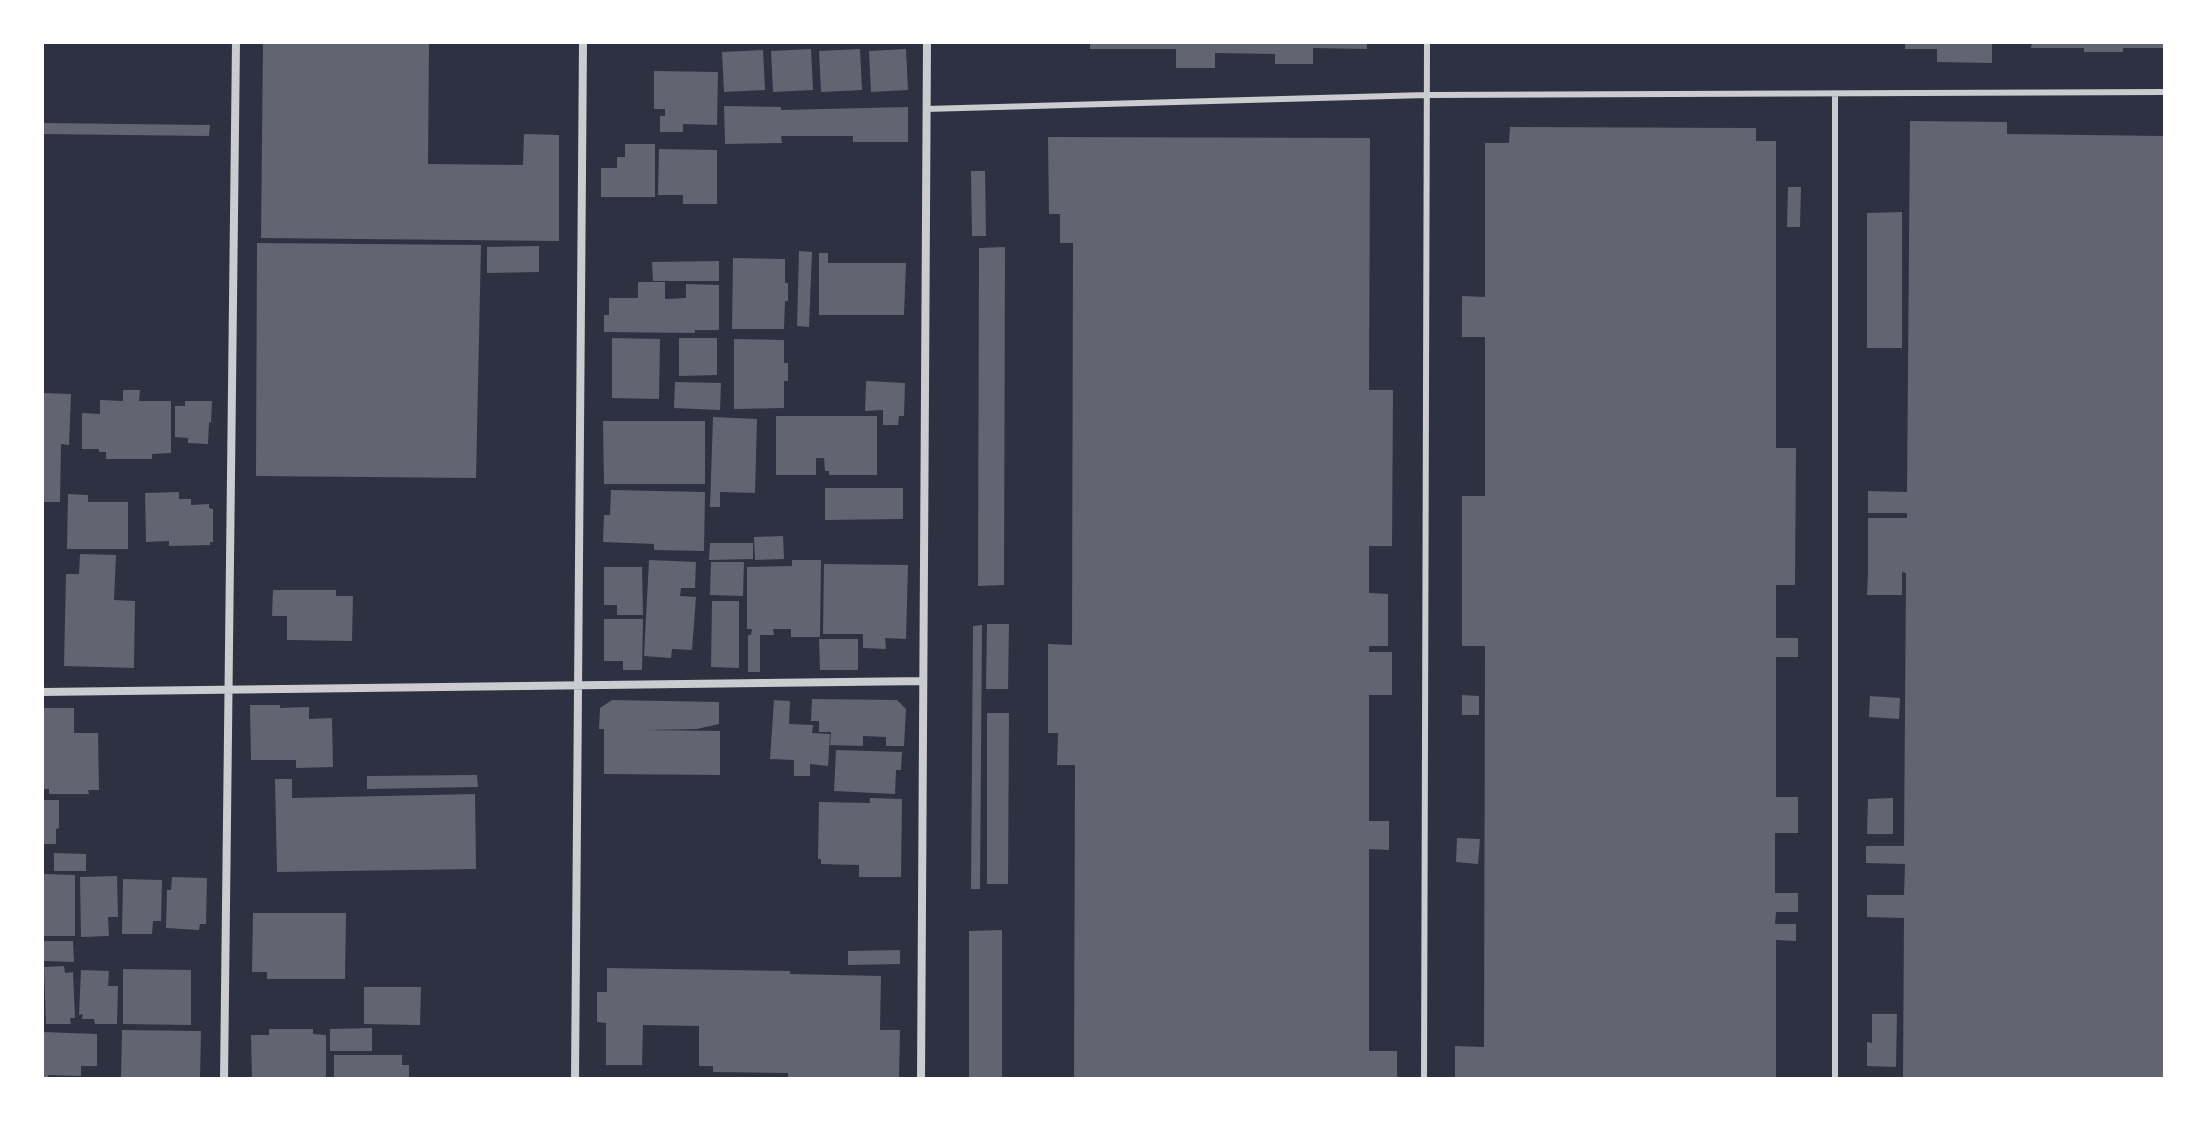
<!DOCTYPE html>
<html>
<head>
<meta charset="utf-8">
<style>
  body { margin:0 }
  #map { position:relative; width:2207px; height:1121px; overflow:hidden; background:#2d3142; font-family:"Work Sans",sans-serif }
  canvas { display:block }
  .frame { position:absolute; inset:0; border:44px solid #fff; pointer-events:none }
</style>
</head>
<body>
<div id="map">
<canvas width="2207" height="1121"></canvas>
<div class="frame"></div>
</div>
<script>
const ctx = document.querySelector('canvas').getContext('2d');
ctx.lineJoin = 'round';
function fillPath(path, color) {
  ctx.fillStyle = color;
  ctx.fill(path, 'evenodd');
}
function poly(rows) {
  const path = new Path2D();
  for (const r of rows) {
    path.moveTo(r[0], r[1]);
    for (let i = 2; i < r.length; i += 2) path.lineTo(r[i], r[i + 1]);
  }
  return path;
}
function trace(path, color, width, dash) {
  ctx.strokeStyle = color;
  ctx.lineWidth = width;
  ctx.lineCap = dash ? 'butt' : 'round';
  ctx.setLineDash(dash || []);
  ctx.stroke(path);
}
const building = poly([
  [263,42,429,42,428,164,523,165,524,134,559,135,559,241,261,238],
  [1090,42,1367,42,1367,49,1313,48,1313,64,1275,64,1275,54,1215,53,1215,68,1176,68,1176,49,1090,49],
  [1905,42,1992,42,1992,63,1937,62,1937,49,1905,49],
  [2032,42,2165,42,2165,48,2123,48,2123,52,2084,52,2084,48,2031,48],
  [811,49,813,90,773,92,771,51],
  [860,49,862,90,821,92,819,51],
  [906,49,908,90,871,92,869,51],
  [763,50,765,90,724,92,722,52],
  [654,71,718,72,717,125,683,124,683,132,660,132,660,116,665,116,665,109,654,109],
  [724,106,781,107,781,110,908,107,908,142,853,142,853,136,781,136,782,143,725,144],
  [1910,121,2007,122,2007,134,2165,136,2164,1079,1903,1079,1904,918,1867,917,1867,895,1904,895,1905,864,1866,863,1866,846,1904,846,1906,573,1902,572,1902,595,1867,595,1868,572,1868,518,1907,518,1907,513,1868,513,1868,491,1907,492],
  [42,123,210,125,209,136,42,134],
  [1510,127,1756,128,1756,141,1776,141,1776,448,1796,448,1795,585,1776,585,1776,638,1798,638,1798,657,1776,657,1776,797,1798,797,1798,833,1775,833,1775,893,1798,893,1798,912,1776,912,1775,924,1796,924,1796,941,1776,940,1776,1079,1455,1079,1455,1046,1484,1047,1485,646,1462,646,1462,496,1485,496,1485,337,1462,337,1462,296,1485,297,1485,143,1509,143],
  [1048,137,1370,138,1369,390,1393,390,1392,546,1369,546,1369,593,1388,594,1388,646,1369,646,1369,652,1392,652,1392,695,1369,695,1369,821,1389,821,1389,850,1369,849,1369,1051,1397,1051,1397,1079,1074,1079,1075,765,1057,765,1058,733,1048,733,1048,644,1072,645,1073,243,1060,243,1060,214,1049,214],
  [625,144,655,144,655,197,601,197,601,168,617,168,617,157,625,157],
  [659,149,717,150,717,204,683,204,683,195,658,195],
  [971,171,985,171,986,236,972,236],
  [1788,187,1801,187,1800,227,1787,227],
  [1902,212,1902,348,1867,348,1867,213],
  [257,243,481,245,476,478,256,476],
  [539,246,539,272,487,273,487,247],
  [1005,247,1004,585,978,586,979,248],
  [799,251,812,252,809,327,797,326],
  [819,253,828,253,828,263,906,263,904,315,819,315],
  [733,258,785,259,785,283,788,283,788,301,785,301,784,329,732,329],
  [719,261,719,281,653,281,652,262],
  [638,282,665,282,665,299,686,298,686,284,719,285,719,330,695,330,695,333,604,332,604,315,609,315,609,298,638,298],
  [612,338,660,339,659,399,612,398],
  [679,338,717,338,717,375,679,376],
  [734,339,784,340,784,363,788,363,788,381,784,381,784,408,734,409],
  [866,381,905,383,904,416,899,416,898,425,883,425,883,410,865,411],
  [675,382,721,383,720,410,674,408],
  [123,390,140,390,139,401,171,401,171,453,152,454,152,459,106,459,106,452,99,452,99,449,82,449,82,413,100,414,100,400,123,401],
  [42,393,71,394,69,445,61,444,60,502,42,502],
  [185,401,212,401,211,423,209,422,208,444,188,443,188,438,175,437,175,406,185,406],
  [776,416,877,416,877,475,829,475,829,471,825,471,824,458,816,458,816,475,776,475],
  [713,417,757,419,755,493,720,492,720,507,710,507],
  [603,421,705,421,705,484,604,484],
  [825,488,903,488,903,519,825,520],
  [611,490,705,492,704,551,654,550,654,544,603,542,604,515,610,515],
  [179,492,179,499,191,499,191,505,209,504,209,508,213,509,213,542,210,542,210,545,169,546,169,541,146,542,145,493],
  [68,494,88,495,88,502,128,502,128,549,67,549],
  [783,536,784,559,755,560,754,537],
  [710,543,753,543,753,559,709,560],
  [80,554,116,555,114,600,135,601,134,668,64,666,66,574,79,574],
  [649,560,696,562,695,588,681,588,680,596,696,597,692,650,672,649,671,658,644,656],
  [792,560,821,560,820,637,791,637,791,629,773,629,774,635,760,635,760,672,748,672,748,635,751,635,752,629,747,629,747,567,792,566],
  [711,562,744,562,743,596,710,595],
  [824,564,908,565,906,639,885,638,886,649,863,648,863,634,823,634],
  [604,567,642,567,643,615,617,615,617,605,604,605],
  [273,590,336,590,336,596,353,596,352,641,287,640,287,616,272,616],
  [712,601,739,601,739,668,711,667],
  [604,619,643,619,642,670,623,670,623,661,604,661],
  [987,624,1009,624,1008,689,986,689],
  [982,625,980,889,971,889,973,626],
  [819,639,858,639,858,670,820,670],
  [1462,695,1479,696,1479,715,1462,715],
  [1870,696,1900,698,1899,719,1869,717],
  [812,699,897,700,906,709,904,746,886,746,886,737,863,736,863,746,830,745,831,732,819,732,819,721,811,721],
  [612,700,719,702,719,724,697,729,645,730,720,731,720,775,604,774,604,729,599,729,600,708],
  [774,700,790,701,789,724,813,725,812,733,830,734,828,766,810,764,810,776,794,776,794,760,770,759],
  [250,705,280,705,280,708,309,707,309,719,332,718,333,767,296,768,296,760,251,760],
  [42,708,74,708,74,733,98,733,99,790,88,790,89,794,49,794,49,789,42,789],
  [987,713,1009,713,1008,884,987,884],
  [836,750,902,752,901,770,896,770,895,794,834,791],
  [477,775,478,787,367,789,367,776],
  [275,779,292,779,292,798,475,794,476,869,277,872],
  [870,798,902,799,901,877,859,877,859,865,821,864,821,859,818,859,819,802,870,803],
  [1893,798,1893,834,1867,834,1868,799],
  [42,800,59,800,59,828,56,829,56,844,42,844],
  [1457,838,1480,839,1478,864,1456,862],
  [54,853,86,854,86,871,54,871],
  [44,874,75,875,75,936,44,936],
  [117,876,118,917,108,917,109,936,81,937,80,877],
  [172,877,207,878,206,924,200,924,199,930,166,928,167,890,171,890],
  [123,879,162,880,161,921,153,921,152,934,122,934],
  [253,913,346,913,345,979,267,979,267,972,252,972],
  [1002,930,1002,1079,969,1079,969,931],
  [44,941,73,941,74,962,44,961],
  [900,950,900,964,848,965,848,951],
  [64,966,65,973,73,972,75,1018,70,1018,71,1024,46,1024,44,967],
  [607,968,790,971,790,974,881,976,880,1030,900,1030,899,1079,788,1079,788,1073,713,1072,713,1066,699,1066,699,1026,643,1025,642,1065,606,1065,606,1023,597,1022,597,992,607,992],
  [123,969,191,970,191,1025,123,1024],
  [81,970,109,971,108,986,118,986,117,1024,95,1024,94,1019,82,1019,83,1014,79,1015],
  [364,987,421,987,420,1025,364,1024],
  [1872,1014,1897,1014,1896,1067,1867,1066,1867,1042,1872,1043],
  [372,1028,372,1051,330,1051,330,1029],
  [269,1029,313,1029,313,1034,326,1035,326,1079,252,1079,251,1035,269,1035],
  [122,1030,201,1031,200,1079,121,1079],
  [42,1032,97,1034,97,1066,81,1066,81,1076,48,1075,48,1079,42,1079],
  [334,1055,402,1055,402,1065,409,1065,409,1079,334,1079]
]);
const service = poly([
  [1835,94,1835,1079],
  [926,109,1426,95,2165,92],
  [1424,1079,1427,42]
]);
const minor = poly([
  [42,692,923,681],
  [224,1079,236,42],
  [575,1079,583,42],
  [921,1079,927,42]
]);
fillPath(building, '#626471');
trace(service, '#caccd0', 6);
trace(minor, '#caccd0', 8);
</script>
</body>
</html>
